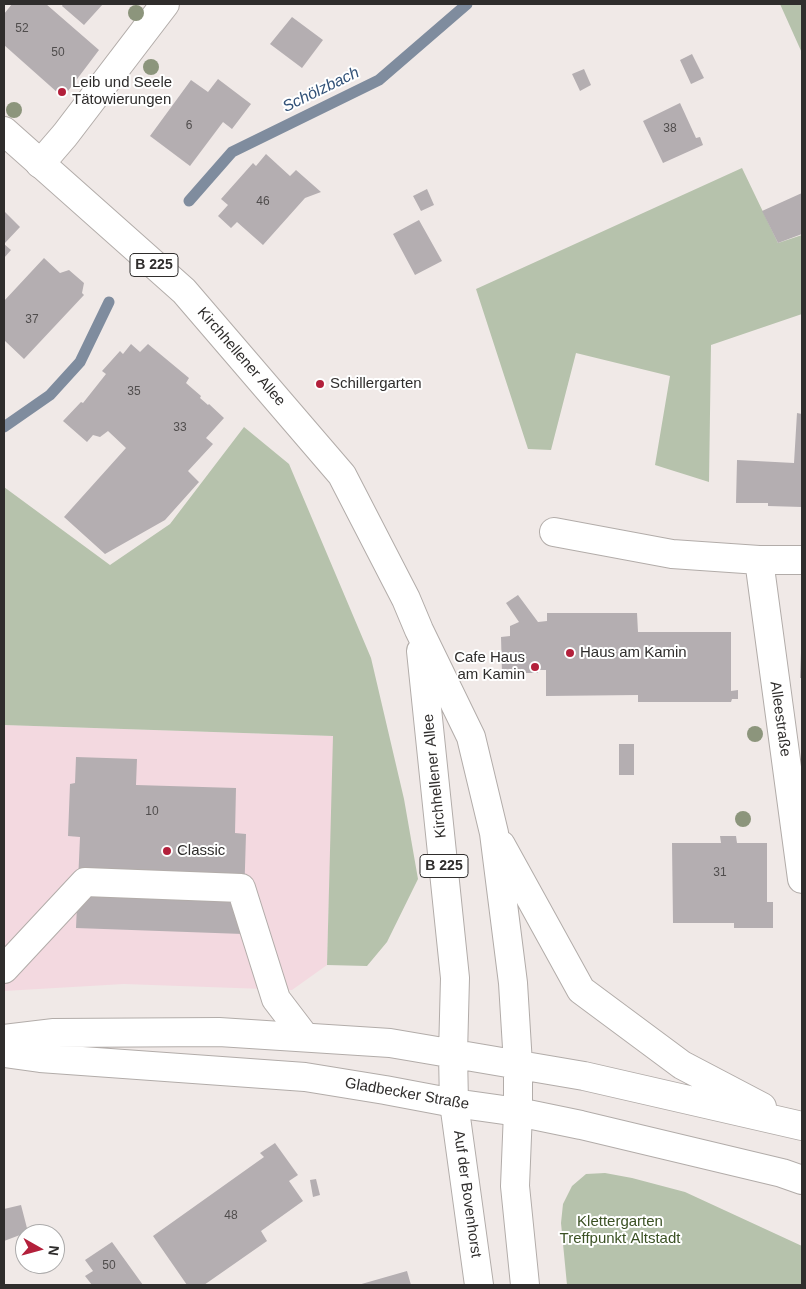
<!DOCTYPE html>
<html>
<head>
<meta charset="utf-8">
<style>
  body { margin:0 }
  #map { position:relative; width:806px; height:1289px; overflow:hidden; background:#f0e9e7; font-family:Helvetica,sans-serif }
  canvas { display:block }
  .frame { position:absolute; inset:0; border:5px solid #2f2d2c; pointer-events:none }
  .north { position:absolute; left:15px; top:1224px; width:50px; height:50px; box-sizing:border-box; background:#fff; border:1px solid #acabab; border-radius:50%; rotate:97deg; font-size:14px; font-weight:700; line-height:20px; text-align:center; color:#2f2d2c }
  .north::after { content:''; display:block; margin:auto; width:18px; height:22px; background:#b3203b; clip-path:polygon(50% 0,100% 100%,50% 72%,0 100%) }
</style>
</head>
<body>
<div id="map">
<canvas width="806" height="1289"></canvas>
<div class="frame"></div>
<div class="north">N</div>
</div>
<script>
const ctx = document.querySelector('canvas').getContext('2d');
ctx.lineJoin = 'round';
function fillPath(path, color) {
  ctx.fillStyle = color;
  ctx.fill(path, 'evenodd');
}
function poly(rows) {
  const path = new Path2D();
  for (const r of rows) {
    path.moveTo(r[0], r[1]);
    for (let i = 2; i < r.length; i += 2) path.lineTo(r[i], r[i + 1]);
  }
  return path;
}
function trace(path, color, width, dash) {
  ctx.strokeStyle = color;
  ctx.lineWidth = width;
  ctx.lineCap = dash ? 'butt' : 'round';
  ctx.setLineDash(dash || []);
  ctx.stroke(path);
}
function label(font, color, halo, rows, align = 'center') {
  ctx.font = font + ' Helvetica,sans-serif';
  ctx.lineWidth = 4;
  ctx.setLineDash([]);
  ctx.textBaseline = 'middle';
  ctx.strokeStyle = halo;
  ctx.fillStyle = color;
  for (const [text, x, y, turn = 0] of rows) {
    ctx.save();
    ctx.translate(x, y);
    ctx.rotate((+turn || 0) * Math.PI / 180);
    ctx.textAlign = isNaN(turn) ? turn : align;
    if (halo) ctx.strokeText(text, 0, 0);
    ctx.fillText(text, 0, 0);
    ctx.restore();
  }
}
const commercial = poly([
  [4,725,334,736,327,965,292,990,124,984,4,991]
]);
const green = poly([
  [780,4,802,4,802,53],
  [742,168,778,243,802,235,802,314,711,345,709,482,655,465,670,376,576,353,551,450,528,449,476,289],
  [244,427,289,464,371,658,404,799,418,879,387,942,367,966,327,965,333,736,4,725,4,487,110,565,170,524],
  [605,1173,632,1178,685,1192,802,1246,802,1285,567,1285,561,1223,563,1204,572,1186,586,1174]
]);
const stream = poly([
  [189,201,232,152,379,80,467,4],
  [4,427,50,395,80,362,109,302]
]);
const building = poly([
  [12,4,46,4,99,50,68,91,58,93,4,45,4,14],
  [63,4,103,4,84,25,62,6],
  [292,17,323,40,302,68,270,44],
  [692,54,704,78,691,84,680,60],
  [584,69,591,85,580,91,572,74],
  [218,79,251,104,232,129,223,122,190,166,150,136,191,80,208,92],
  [680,103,696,138,700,137,703,145,663,163,643,121],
  [266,154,290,176,296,170,321,192,305,198,263,245,237,222,231,228,218,216,228,205,221,199,253,163,256,166],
  [427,189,434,205,421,211,413,196],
  [802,193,802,234,778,243,762,211],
  [4,211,20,227,4,244,11,250,4,258],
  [419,220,442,261,415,275,393,234],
  [44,258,60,273,69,270,84,283,82,293,84,295,24,359,4,340,4,301],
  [131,344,140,352,148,344,189,378,186,383,201,396,200,398,208,405,209,404,224,418,206,438,213,444,188,471,199,482,165,520,105,554,64,517,126,448,108,431,100,437,93,435,87,442,63,421,81,402,83,403,106,374,102,371,120,351,123,354],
  [797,413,802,414,802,507,768,506,768,503,736,503,737,460,794,463],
  [518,595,538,622,547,621,547,613,637,613,638,632,731,632,731,691,738,690,738,699,732,699,731,702,638,702,638,695,546,696,546,670,538,670,538,673,502,673,501,637,510,636,510,626,519,622,506,603],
  [801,653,802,653,802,678,800,678],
  [619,744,634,744,634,775,619,775],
  [76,757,137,759,136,785,236,788,235,833,246,834,243,934,76,928,80,837,68,836,70,784,75,783],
  [720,836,736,836,737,843,767,843,767,902,773,902,773,928,734,928,734,923,673,923,672,843,721,843],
  [275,1143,298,1175,289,1181,303,1201,261,1231,267,1241,204,1285,187,1285,153,1236,264,1157,260,1153],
  [316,1179,320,1195,313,1197,310,1180],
  [21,1205,28,1232,4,1241,4,1209],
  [112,1242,143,1285,92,1285,85,1276,93,1271,85,1260],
  [407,1271,411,1285,358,1285]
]);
const minor = poly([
  [40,164,65,135,165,4],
  [554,532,672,554,759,560,802,560],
  [759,560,802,879],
  [4,969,85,882,241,888,276,999,305,1037],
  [454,1103,479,1285],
  [518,1112,515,1186,525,1285]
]);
const major = poly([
  [4,131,184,291,342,475,406,599,419,630,471,737,494,833,513,983,518,1064,518,1112],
  [421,651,455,978,453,1054,454,1103],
  [501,845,581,990,682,1065,762,1107],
  [4,1039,54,1033,219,1032,390,1043,584,1076,802,1126],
  [4,1053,40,1058,305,1077,385,1090,454,1103,518,1112,581,1125,782,1173,802,1180]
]);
const trees = [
  [136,13],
  [151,67],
  [14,110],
  [755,734],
  [743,819]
];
const markers = [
  [62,92,5,"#b3203b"],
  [320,384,5,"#b3203b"],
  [570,653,5,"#b3203b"],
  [535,667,5,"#b3203b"],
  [167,851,5,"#b3203b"]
];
const numberNames = [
  ["52",22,29],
  ["50",58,53],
  ["6",189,126],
  ["38",670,129],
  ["46",263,202],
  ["37",32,320],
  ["35",134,392],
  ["33",180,428],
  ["10",152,812],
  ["31",720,873],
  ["48",231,1216],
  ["50",109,1266]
];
const shields = [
  [154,265,48],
  [444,866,48]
];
const shieldNames = [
  ["B 225",154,265],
  ["B 225",444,866]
];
const poiNames = [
  ["Leib und Seele",72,83],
  ["Tätowierungen",72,100],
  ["Schillergarten",330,384],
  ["Haus am Kamin",580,653],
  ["Cafe Haus",525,658,"right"],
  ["am Kamin",525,675,"right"],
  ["Classic",177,851]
];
const streetNames = [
  ["Kirchhellener Allee",241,357,49],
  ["Alleestraße",780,719,82],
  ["Kirchhellener Allee",435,776,-96],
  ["Gladbecker Straße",407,1094,10],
  ["Auf der Bovenhorst",467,1194,82]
];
const parkNames = [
  ["Klettergarten",620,1222],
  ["Treffpunkt Altstadt",620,1239]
];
const waterNames = [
  ["Schölzbach",321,90,-26]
];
fillPath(commercial, '#f3d9e0');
fillPath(green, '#b6c2ac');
trace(stream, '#7f8c9e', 11);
fillPath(building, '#b4aeb1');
trace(minor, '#b2aca9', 30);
trace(major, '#b2aca9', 30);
trace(minor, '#fff', 28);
trace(major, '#fff', 28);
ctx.fillStyle = '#8c957c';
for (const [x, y] of trees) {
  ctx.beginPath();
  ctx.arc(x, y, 8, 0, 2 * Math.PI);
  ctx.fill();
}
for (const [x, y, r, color] of markers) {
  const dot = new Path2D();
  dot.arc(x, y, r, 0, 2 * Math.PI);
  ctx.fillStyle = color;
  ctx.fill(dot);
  trace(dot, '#fff', 2);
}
label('12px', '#504d4d', null, numberNames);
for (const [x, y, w] of shields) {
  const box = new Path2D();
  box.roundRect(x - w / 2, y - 11.5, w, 23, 4);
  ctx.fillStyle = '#fff';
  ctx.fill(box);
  trace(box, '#2f2d2c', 1);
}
label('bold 14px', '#2f2d2c', null, shieldNames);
label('15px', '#2f2d2c', '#fff', poiNames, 'left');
label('15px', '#2f2d2c', '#fff', streetNames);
label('15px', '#3b5124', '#fff', parkNames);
label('italic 16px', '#325177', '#fff', waterNames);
</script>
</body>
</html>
